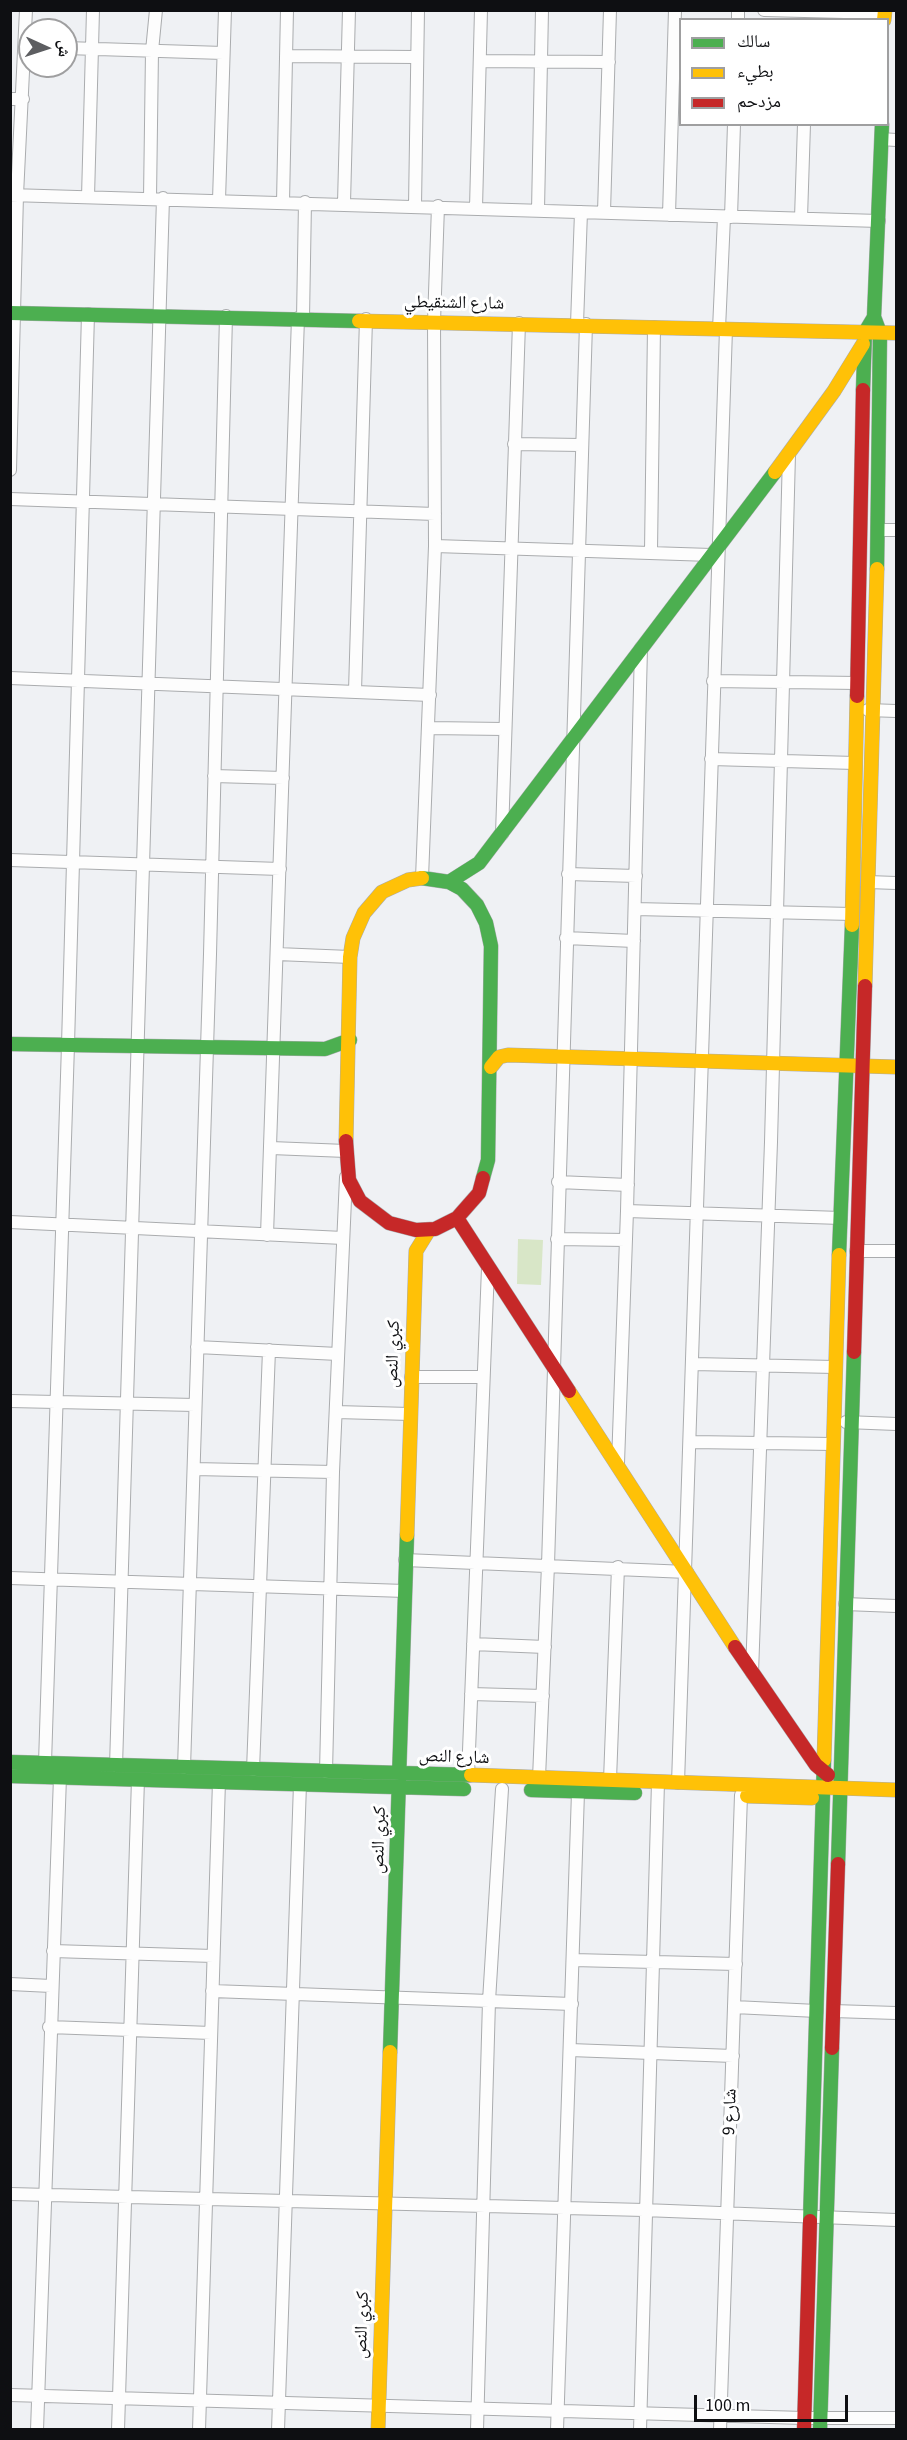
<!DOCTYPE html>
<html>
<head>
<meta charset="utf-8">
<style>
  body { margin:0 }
  #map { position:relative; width:907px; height:2440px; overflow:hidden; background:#eff1f4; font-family:"Source Sans 3","Noto Naskh Arabic",sans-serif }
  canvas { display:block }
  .frame { position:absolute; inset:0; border:12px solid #0e0f12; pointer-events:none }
  .legend { position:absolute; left:679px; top:18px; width:210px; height:108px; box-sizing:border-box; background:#fff; border:2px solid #9f9fa0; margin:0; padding:8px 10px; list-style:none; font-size:18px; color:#0e0f12 }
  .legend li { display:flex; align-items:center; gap:12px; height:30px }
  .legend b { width:30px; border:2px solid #9f9fa0 }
  .north { position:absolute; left:18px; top:18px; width:60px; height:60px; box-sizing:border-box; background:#fff; border:2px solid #9f9fa0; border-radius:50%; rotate:93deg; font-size:16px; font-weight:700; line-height:24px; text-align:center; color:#0e0f12 }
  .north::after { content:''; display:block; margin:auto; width:21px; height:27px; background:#5d5e61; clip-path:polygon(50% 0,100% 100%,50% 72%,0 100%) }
  .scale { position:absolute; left:694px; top:2395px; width:154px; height:27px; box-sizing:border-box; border:3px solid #0e0f12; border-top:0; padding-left:8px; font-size:18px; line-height:21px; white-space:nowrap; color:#0e0f12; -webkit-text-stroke:4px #fff; paint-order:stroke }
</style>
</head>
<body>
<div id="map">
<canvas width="907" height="2440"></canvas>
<div class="frame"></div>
<ul class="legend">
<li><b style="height:8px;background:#4caf50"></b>سالك</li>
<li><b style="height:8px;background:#ffc107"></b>بطيء</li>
<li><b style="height:8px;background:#c62828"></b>مزدحم</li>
</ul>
<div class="north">ش</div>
<div class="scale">100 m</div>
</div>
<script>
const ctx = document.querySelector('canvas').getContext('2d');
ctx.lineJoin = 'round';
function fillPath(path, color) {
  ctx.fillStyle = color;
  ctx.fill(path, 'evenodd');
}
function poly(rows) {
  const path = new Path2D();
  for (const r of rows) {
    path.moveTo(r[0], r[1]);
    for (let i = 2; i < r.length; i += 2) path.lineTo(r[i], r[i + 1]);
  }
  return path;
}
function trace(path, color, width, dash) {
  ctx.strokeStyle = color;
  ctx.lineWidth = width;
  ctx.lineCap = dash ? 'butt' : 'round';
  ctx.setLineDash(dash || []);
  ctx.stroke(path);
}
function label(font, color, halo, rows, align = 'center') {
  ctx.font = font + ' "Source Sans 3","Noto Naskh Arabic",sans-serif';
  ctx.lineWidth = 6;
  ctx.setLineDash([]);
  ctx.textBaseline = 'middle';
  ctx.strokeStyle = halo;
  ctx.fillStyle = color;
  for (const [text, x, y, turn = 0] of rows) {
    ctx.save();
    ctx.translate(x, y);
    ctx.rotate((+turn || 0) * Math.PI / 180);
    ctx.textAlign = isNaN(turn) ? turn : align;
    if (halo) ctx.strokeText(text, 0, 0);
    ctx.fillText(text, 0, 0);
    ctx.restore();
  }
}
const green = poly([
  [518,1239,543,1240,541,1285,517,1284]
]);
const street = poly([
  [764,10,885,13],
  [738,20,738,10],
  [66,48,223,53],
  [286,56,415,57],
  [481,61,609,62],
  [10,99,23,99],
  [881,139,896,140],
  [10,195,879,221],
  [88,197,93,10],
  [150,198,152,51,156,10],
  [219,200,225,10],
  [283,202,287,10],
  [344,203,349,10],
  [415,206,418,10],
  [476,208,481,10],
  [538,210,542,10],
  [604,212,610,10],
  [669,215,675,10],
  [731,217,734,124],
  [801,218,804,124],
  [303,318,305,202],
  [577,324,581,212],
  [719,329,724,217],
  [514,444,581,445],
  [10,470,17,195,26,10],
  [10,499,435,514],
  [878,530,896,530],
  [435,546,711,555],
  [651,551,654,327],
  [10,678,430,695],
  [713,681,857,683],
  [355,691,366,319],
  [868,710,896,711],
  [429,728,504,729],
  [711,759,855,763],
  [214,776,283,778],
  [502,834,519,323],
  [10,860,280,869],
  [568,874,636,876],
  [422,878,435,546,434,322,438,206],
  [868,882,896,883],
  [635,909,852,914],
  [566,938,634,941],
  [277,954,350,957],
  [271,1148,346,1151],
  [558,1182,628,1185],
  [627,1211,841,1218],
  [10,1222,343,1238],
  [267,1235,298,318],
  [557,1239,626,1240],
  [856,1251,896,1251],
  [197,1347,338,1354],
  [693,1364,835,1367],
  [411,1377,483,1377],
  [10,1401,195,1405],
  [336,1412,410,1414],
  [846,1422,896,1424],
  [691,1442,833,1444],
  [618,1463,627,1211,641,648],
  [194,1469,333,1472],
  [405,1560,687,1572],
  [10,1578,405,1591],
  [845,1604,896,1606],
  [473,1644,545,1647],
  [752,1673,771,1142,789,454],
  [471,1694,543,1696],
  [45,1763,68,1045,88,314],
  [116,1766,163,198],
  [184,1768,210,954,226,316],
  [253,1770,269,1350],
  [326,1772,333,1472,346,1177],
  [468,1776,488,1268],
  [539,1778,548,1565,586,324],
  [610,1780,618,1567],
  [678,1783,726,329],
  [53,1951,213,1956],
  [573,1960,736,1964],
  [10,1984,51,1986],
  [212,1991,572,2004],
  [734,2007,817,2011],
  [833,2011,896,2013],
  [49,2027,211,2033],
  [570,2050,733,2056],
  [10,2194,644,2210,896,2220],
  [10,2395,804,2418,896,2418],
  [37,2430,60,1777],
  [118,2430,138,1779],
  [199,2430,219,1781],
  [278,2430,300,1784],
  [477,2430,489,2001,502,1789],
  [557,2430,578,1792],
  [640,2430,658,1782],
  [720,2430,741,1795]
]);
const fast = poly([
  [10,313,359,321],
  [863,390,865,332,874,317],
  [877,569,880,333,874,317,882,124],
  [422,878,449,882,462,889,477,905,486,923,491,946,488,1160,483,1178],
  [449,882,479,863,775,472],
  [10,1044,325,1049,350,1040],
  [839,1255,852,925],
  [10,1762,471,1775],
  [10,1776,464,1789],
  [531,1790,635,1793],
  [838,1864,854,1352],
  [390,2052,407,1535],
  [810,2221,824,1760],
  [820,2430,832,2048]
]);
const slow = poly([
  [884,20,885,10],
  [359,321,896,333],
  [775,472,834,391,863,344],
  [852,925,857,696],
  [865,986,877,569],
  [491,1067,499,1057,508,1055,896,1067],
  [346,1141,350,957,353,938,364,913,382,892,408,880,422,878],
  [569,1391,735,1647],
  [407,1535,416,1251,429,1230],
  [824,1760,839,1255],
  [471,1775,896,1790],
  [747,1796,812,1798],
  [378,2430,390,2052]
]);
const jam = poly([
  [857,696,863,390],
  [346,1141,349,1180,360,1201,389,1223,416,1230,435,1229,457,1218,479,1193,483,1178],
  [457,1218,569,1391],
  [854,1352,865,986],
  [735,1647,816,1765,828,1775],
  [832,2048,838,1864],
  [804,2430,810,2221]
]);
const streetNames = [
  ["شارع الشنقيطي",454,304,1],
  ["كبري النص",394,1354,-88],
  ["شارع النص",454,1758,2],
  ["كبري النص",380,1840,-88],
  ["شارع 9",731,2112,-88],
  ["كبري النص",363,2325,-88]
];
fillPath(green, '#d8e6c7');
trace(street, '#aaacae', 14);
trace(fast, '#aaacae', 15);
trace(slow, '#aaacae', 15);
trace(jam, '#aaacae', 15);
trace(street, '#fdfdfd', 12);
trace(fast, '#4caf50', 14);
trace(slow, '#ffc107', 14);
trace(jam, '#c62828', 14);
label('18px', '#0e0f12', '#fff', streetNames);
</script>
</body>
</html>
